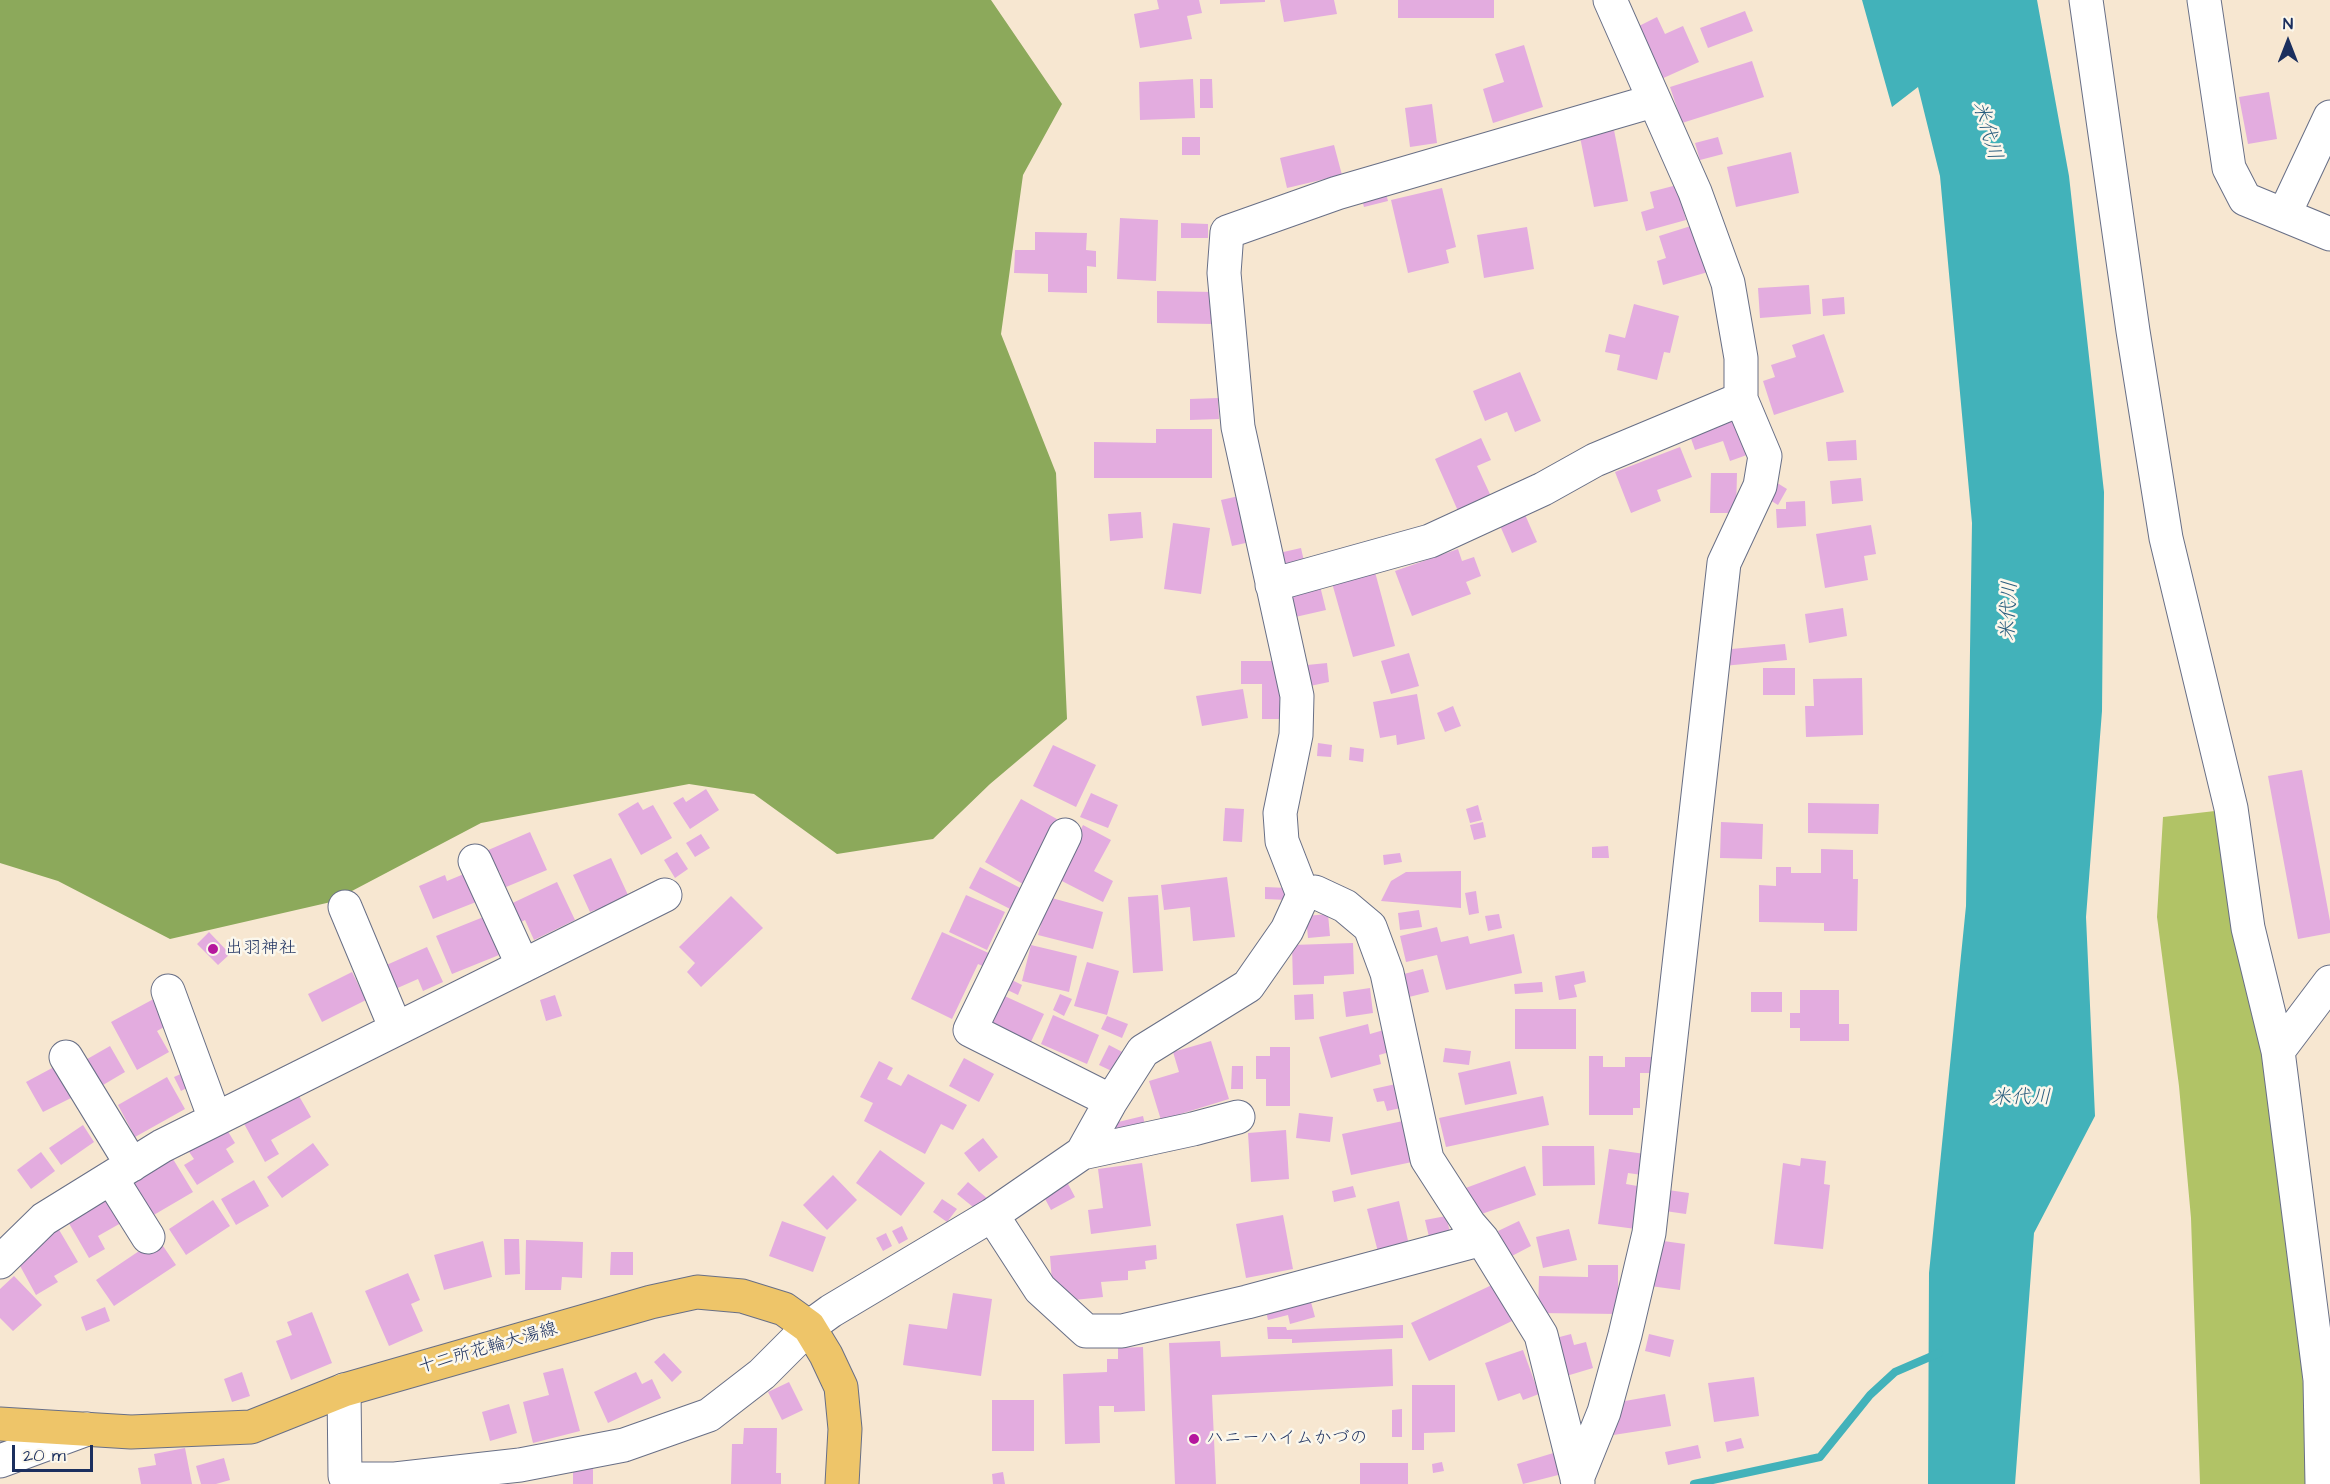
<!DOCTYPE html>
<html>
<head>
<meta charset="utf-8">
<style>
  body { margin:0 }
  #map { position:relative; width:2330px; height:1484px; overflow:hidden; background:#f7e7d1; font-family:"Architects Daughter",sans-serif }
  canvas { display:block }
  .north { position:absolute; left:2258px; top:12px; width:60px; height:60px; -webkit-text-stroke:4px #fbf7ec; paint-order:stroke; rotate:0deg; font-size:16px; font-weight:700; line-height:24px; text-align:center; color:#1b2f5e }
  .north::after { content:''; display:block; margin:auto; width:21px; height:27px; background:#1b2f5e; clip-path:polygon(50% 0,100% 100%,50% 72%,0 100%) }
  .scale { position:absolute; left:12px; top:1445px; width:81px; height:27px; box-sizing:border-box; border:3px solid #1b2f5e; border-top:0; padding-left:8px; font-size:18px; line-height:21px; white-space:nowrap; color:#1b2f5e; -webkit-text-stroke:4px #fbf7ec; paint-order:stroke }
</style>
</head>
<body>
<div id="map">
<canvas width="2330" height="1484"></canvas>
<div class="north">N</div>
<div class="scale">20 m</div>
</div>
<script>
const ctx = document.querySelector('canvas').getContext('2d');
ctx.lineJoin = 'round';
function fillPath(path, color) {
  ctx.fillStyle = color;
  ctx.fill(path, 'evenodd');
}
function poly(rows) {
  const path = new Path2D();
  for (const r of rows) {
    path.moveTo(r[0], r[1]);
    for (let i = 2; i < r.length; i += 2) path.lineTo(r[i], r[i + 1]);
  }
  return path;
}
function trace(path, color, width, dash) {
  ctx.strokeStyle = color;
  ctx.lineWidth = width;
  ctx.lineCap = dash ? 'butt' : 'round';
  ctx.setLineDash(dash || []);
  ctx.stroke(path);
}
function label(font, color, halo, rows, align = 'center') {
  ctx.font = font + ' "Architects Daughter","Klee One",sans-serif';
  ctx.lineWidth = 5;
  ctx.setLineDash([]);
  ctx.textBaseline = 'middle';
  ctx.strokeStyle = halo;
  ctx.fillStyle = color;
  for (const [text, x, y, turn = 0] of rows) {
    ctx.save();
    ctx.translate(x, y);
    ctx.rotate((+turn || 0) * Math.PI / 180);
    ctx.textAlign = isNaN(turn) ? turn : align;
    if (halo) ctx.strokeText(text, 0, 0);
    ctx.fillText(text, 0, 0);
    ctx.restore();
  }
}
const green = poly([
  [2215,811,2264,1068,2295,1287,2307,1432,2306,1484,2200,1484,2191,1218,2179,1086,2157,917,2163,817]
]);
const forest = poly([
  [0,0,991,0,1062,104,1023,175,1001,334,1056,473,1067,719,990,784,933,839,837,854,754,794,689,784,481,823,331,902,170,939,58,881,0,863]
]);
const water = poly([
  [1862,0,2037,0,2069,176,2104,492,2102,711,2086,917,2095,1116,2034,1233,2015,1484,1928,1484,1929,1273,1966,906,1972,523,1940,176,1918,87,1892,107]
]);
const stream = poly([
  [1694,1484,1820,1457,1870,1395,1895,1372,1939,1353]
]);
const building = poly([
  [1157,0,1199,0,1202,13,1187,16,1192,39,1140,48,1134,14,1159,9],
  [1220,0,1265,0,1265,2,1220,4],
  [1280,0,1334,0,1337,14,1284,22],
  [1398,0,1494,0,1494,18,1398,18],
  [1745,11,1753,31,1708,48,1700,28],
  [1657,17,1665,34,1683,26,1699,62,1659,80,1635,28],
  [1524,45,1543,107,1493,123,1483,89,1504,82,1495,54],
  [1752,61,1764,97,1682,123,1670,87],
  [1193,79,1195,118,1140,120,1139,82],
  [1200,79,1212,79,1213,108,1200,108],
  [2269,92,2277,139,2248,144,2239,97],
  [1432,104,1437,143,1410,147,1405,108],
  [1614,130,1628,201,1594,207,1580,137],
  [1182,137,1200,137,1200,155,1182,155],
  [1718,137,1723,154,1700,160,1695,143],
  [1334,145,1342,175,1287,188,1280,158],
  [1791,152,1799,193,1736,207,1727,167],
  [1677,185,1686,220,1646,231,1641,212,1654,208,1650,192],
  [1442,188,1456,247,1446,250,1449,263,1408,273,1391,200],
  [1385,189,1388,201,1364,207,1361,196],
  [1120,218,1158,220,1156,281,1117,279],
  [1181,223,1208,224,1208,238,1181,238],
  [1694,225,1708,272,1663,285,1657,261,1666,258,1659,236],
  [1527,227,1534,269,1484,278,1477,235],
  [1035,232,1087,233,1086,250,1096,251,1096,267,1087,266,1087,293,1048,292,1048,274,1014,273,1015,250,1035,250],
  [1809,285,1811,314,1760,318,1758,288],
  [1157,291,1214,292,1214,324,1157,323],
  [1844,297,1845,314,1823,316,1822,299],
  [1634,304,1679,316,1670,353,1664,352,1657,380,1617,370,1620,355,1605,352,1609,334,1625,338],
  [1824,334,1844,392,1774,415,1763,381,1775,377,1771,365,1796,357,1792,345],
  [1520,372,1541,421,1515,432,1507,412,1485,421,1473,391],
  [1218,398,1219,419,1190,420,1190,399],
  [1743,408,1758,451,1730,461,1723,441,1695,450,1687,427],
  [1156,429,1212,429,1212,478,1094,478,1094,442,1156,443],
  [1481,438,1491,460,1477,466,1495,505,1462,520,1435,459],
  [1856,440,1857,460,1828,461,1826,442],
  [1680,447,1692,477,1657,490,1661,501,1631,513,1615,472],
  [1711,473,1737,473,1736,513,1710,513],
  [1861,478,1863,501,1832,504,1830,481],
  [1774,481,1787,489,1778,505,1765,497],
  [1239,496,1250,542,1232,546,1221,500],
  [1805,501,1806,526,1777,528,1776,509,1786,509,1786,502],
  [1523,510,1537,542,1512,553,1498,521],
  [1141,512,1143,538,1110,541,1108,514],
  [1173,523,1210,528,1201,594,1164,589],
  [1871,525,1876,554,1864,556,1868,580,1825,588,1816,534],
  [1301,548,1306,570,1284,575,1279,553],
  [1458,549,1462,561,1474,557,1481,576,1466,582,1471,594,1412,616,1395,571],
  [1375,572,1395,646,1353,657,1332,583],
  [1319,582,1326,610,1291,618,1284,590],
  [1843,608,1847,636,1809,643,1805,614],
  [1785,644,1787,660,1723,666,1721,650],
  [1409,653,1419,686,1391,694,1381,661],
  [1241,661,1281,661,1281,719,1262,719,1262,684,1241,684],
  [1327,663,1329,682,1310,686,1307,665],
  [1763,668,1795,668,1795,695,1763,695],
  [1862,678,1863,735,1806,737,1805,706,1814,706,1813,679],
  [1243,689,1248,718,1202,726,1196,696],
  [1417,694,1425,739,1397,745,1396,735,1380,738,1373,702],
  [1453,706,1461,726,1445,732,1437,713],
  [1318,743,1332,745,1331,757,1317,756],
  [1053,745,1096,765,1076,807,1033,786],
  [1350,747,1364,749,1363,762,1349,760],
  [2302,770,2330,921,2330,933,2298,939,2268,776],
  [706,789,719,810,690,829,673,803,683,797,686,802],
  [1091,793,1118,805,1108,828,1080,817],
  [1021,799,1064,823,1028,887,985,862],
  [638,802,643,810,653,805,672,838,641,855,618,814],
  [1808,803,1879,804,1878,834,1808,833],
  [1478,805,1482,820,1470,823,1466,809],
  [1225,808,1244,809,1242,842,1223,841],
  [1483,822,1486,837,1474,840,1470,825],
  [1721,822,1763,824,1762,859,1720,858],
  [1083,825,1111,840,1094,871,1113,881,1103,902,1056,878],
  [530,832,547,870,506,887,499,871,489,876,479,854],
  [701,834,710,848,695,857,686,843],
  [1608,846,1609,858,1592,858,1592,847],
  [1821,849,1853,850,1853,879,1858,879,1857,931,1824,931,1824,923,1759,922,1759,885,1776,886,1776,867,1791,867,1791,873,1821,873],
  [677,852,688,869,675,878,664,860],
  [1400,853,1402,862,1384,865,1383,855],
  [611,858,628,895,606,905,611,915,599,920,595,910,590,912,573,875],
  [980,867,1026,891,1016,912,969,888],
  [1461,871,1461,908,1381,901,1391,881,1406,872],
  [464,874,476,902,433,919,419,886,445,875,447,881],
  [1227,877,1235,937,1193,941,1190,907,1164,910,1161,885],
  [557,882,575,920,534,940,525,920,511,927,502,908],
  [1265,887,1288,888,1287,900,1265,899],
  [1476,891,1479,913,1469,915,1465,893],
  [966,895,1005,912,987,950,949,932],
  [1158,895,1163,971,1133,973,1128,897],
  [731,896,763,928,701,987,687,972,695,963,679,947],
  [1048,897,1103,912,1093,949,1038,935],
  [1419,910,1422,927,1400,930,1398,913],
  [491,914,498,933,491,936,499,955,452,974,436,936],
  [1328,914,1330,936,1308,938,1306,916],
  [1499,914,1502,928,1488,931,1485,916],
  [1437,927,1441,942,1468,936,1470,944,1514,934,1522,973,1446,990,1437,955,1406,962,1400,936],
  [209,932,230,954,218,965,197,944],
  [942,932,993,955,987,968,978,964,952,1019,911,999],
  [1353,943,1354,974,1324,976,1324,984,1293,985,1292,945],
  [1031,945,1077,956,1069,992,1022,981],
  [427,947,443,982,423,991,418,979,393,990,382,967],
  [1087,962,1119,971,1107,1015,1074,1006],
  [1423,969,1429,992,1409,997,1404,974],
  [1584,971,1586,982,1574,985,1577,997,1559,1000,1555,976],
  [352,972,366,1000,322,1022,308,994],
  [1004,976,1022,985,1018,995,999,986],
  [1542,982,1543,992,1515,994,1514,984],
  [1370,988,1373,1013,1346,1017,1343,992],
  [1800,990,1839,990,1839,1024,1849,1024,1849,1041,1800,1041,1800,1028,1790,1028,1790,1013,1800,1013],
  [1751,992,1782,992,1782,1012,1751,1012],
  [998,993,1044,1014,1029,1046,983,1025],
  [1060,994,1072,999,1064,1016,1053,1010],
  [1313,994,1314,1019,1295,1020,1294,995],
  [161,995,175,1021,157,1031,169,1052,137,1070,111,1022],
  [555,995,562,1016,546,1021,540,1000],
  [1515,1009,1576,1009,1576,1049,1515,1049],
  [1053,1015,1099,1035,1087,1064,1041,1044],
  [1107,1016,1128,1024,1122,1038,1101,1029],
  [1368,1024,1370,1034,1394,1027,1400,1049,1379,1055,1381,1064,1331,1078,1319,1037],
  [1211,1041,1229,1099,1161,1120,1149,1081,1179,1072,1173,1052],
  [1109,1045,1128,1055,1118,1074,1099,1065],
  [110,1046,125,1072,98,1088,82,1062],
  [1270,1047,1290,1047,1290,1106,1266,1106,1266,1079,1256,1079,1256,1056,1270,1056],
  [1445,1048,1471,1051,1469,1065,1443,1062],
  [1589,1056,1603,1056,1603,1067,1625,1067,1625,1057,1663,1057,1663,1073,1640,1073,1640,1108,1633,1108,1633,1115,1589,1115],
  [964,1058,994,1074,979,1102,949,1086],
  [879,1061,893,1068,887,1079,901,1086,908,1074,967,1105,953,1130,941,1124,925,1154,864,1121,873,1103,860,1097],
  [1510,1061,1517,1094,1465,1105,1458,1073],
  [1232,1066,1243,1066,1243,1089,1231,1089],
  [54,1067,71,1098,43,1112,26,1082],
  [187,1071,194,1084,181,1091,174,1077],
  [167,1077,185,1109,135,1137,118,1105],
  [1405,1082,1410,1106,1387,1111,1384,1101,1377,1102,1373,1089],
  [295,1089,311,1117,271,1140,279,1154,265,1162,242,1120],
  [1543,1096,1549,1125,1446,1147,1439,1118],
  [1299,1113,1333,1117,1330,1142,1296,1138],
  [1143,1116,1146,1129,1117,1136,1114,1123],
  [1403,1121,1412,1162,1351,1175,1342,1134],
  [83,1125,94,1142,61,1165,49,1148],
  [224,1125,235,1143,226,1149,234,1162,197,1185,184,1165,194,1159,187,1149],
  [1286,1130,1289,1179,1251,1182,1248,1133],
  [983,1138,998,1157,979,1172,964,1153],
  [313,1143,329,1165,282,1198,267,1177],
  [1542,1146,1594,1146,1595,1185,1543,1186],
  [1609,1149,1645,1154,1642,1175,1628,1173,1626,1184,1643,1187,1636,1229,1598,1224],
  [880,1150,925,1183,901,1216,856,1183],
  [41,1152,55,1171,31,1189,17,1170],
  [1801,1158,1826,1161,1824,1184,1830,1185,1823,1249,1774,1244,1783,1163,1800,1166],
  [173,1159,193,1192,152,1216,132,1183],
  [1142,1163,1151,1226,1091,1234,1088,1210,1103,1208,1098,1169],
  [1525,1166,1536,1195,1473,1217,1463,1189],
  [833,1175,857,1200,827,1230,803,1205],
  [254,1180,269,1206,236,1225,221,1199],
  [968,1182,988,1199,978,1211,957,1194],
  [1067,1182,1075,1197,1051,1210,1043,1195],
  [1353,1186,1356,1197,1334,1202,1332,1191],
  [1668,1190,1689,1193,1686,1214,1665,1211],
  [106,1198,121,1223,98,1236,105,1249,89,1258,67,1220],
  [942,1199,957,1209,947,1222,933,1212],
  [213,1200,230,1226,186,1255,169,1229],
  [1399,1201,1409,1245,1378,1252,1367,1209],
  [1283,1215,1293,1269,1246,1278,1236,1224],
  [1446,1216,1451,1236,1430,1241,1425,1220],
  [782,1221,826,1237,813,1272,769,1256],
  [1519,1221,1531,1246,1510,1257,1498,1231],
  [902,1226,908,1239,899,1244,892,1231],
  [58,1228,78,1262,54,1276,58,1282,36,1295,13,1253],
  [1569,1229,1577,1260,1543,1268,1536,1237],
  [886,1233,892,1246,883,1251,876,1238],
  [504,1239,519,1239,520,1274,505,1275],
  [526,1240,583,1242,582,1278,562,1277,561,1290,525,1290],
  [1656,1240,1685,1244,1680,1290,1650,1286],
  [483,1241,492,1277,444,1290,434,1255],
  [151,1243,156,1251,163,1246,176,1265,114,1306,96,1280],
  [1156,1245,1157,1259,1145,1261,1146,1269,1128,1271,1128,1280,1101,1282,1103,1297,1074,1300,1052,1281,1050,1256],
  [611,1252,633,1252,633,1275,610,1275],
  [1588,1265,1618,1265,1618,1314,1538,1313,1539,1276,1588,1277],
  [408,1273,420,1300,411,1304,423,1331,389,1346,365,1291],
  [14,1276,42,1305,13,1331,0,1318,0,1289],
  [1494,1284,1512,1321,1429,1361,1411,1323],
  [1308,1291,1315,1317,1290,1324,1288,1315,1268,1320,1264,1302],
  [953,1293,992,1299,981,1376,903,1365,909,1324,947,1329],
  [105,1307,110,1321,86,1331,81,1317],
  [312,1312,332,1363,291,1380,276,1341,292,1335,287,1322],
  [1403,1325,1403,1338,1292,1343,1292,1339,1268,1339,1267,1327,1286,1327,1287,1330],
  [1571,1334,1574,1345,1586,1342,1593,1368,1563,1377,1552,1339],
  [1649,1334,1674,1340,1670,1357,1645,1351],
  [1220,1341,1221,1357,1392,1349,1393,1386,1212,1395,1216,1484,1175,1484,1169,1343],
  [1143,1347,1145,1411,1114,1412,1114,1406,1099,1406,1100,1443,1065,1444,1063,1374,1107,1372,1107,1359,1118,1359,1118,1348],
  [1523,1350,1539,1394,1523,1400,1520,1393,1498,1401,1485,1363],
  [664,1353,682,1372,672,1382,654,1362],
  [563,1368,580,1431,533,1443,523,1402,549,1395,543,1373],
  [242,1372,250,1396,232,1402,224,1379],
  [636,1372,642,1384,652,1379,661,1398,608,1423,594,1392],
  [1754,1377,1759,1416,1714,1422,1708,1383],
  [789,1382,803,1410,782,1420,768,1392],
  [1412,1385,1455,1385,1455,1432,1424,1433,1424,1450,1412,1450],
  [1665,1394,1671,1426,1607,1436,1619,1402],
  [992,1400,1034,1400,1034,1451,992,1451],
  [509,1404,517,1433,490,1441,482,1412],
  [1402,1409,1402,1437,1392,1437,1392,1410],
  [744,1428,777,1428,776,1473,781,1473,781,1484,731,1484,732,1444,743,1444],
  [1741,1438,1744,1448,1727,1452,1725,1442],
  [1698,1445,1701,1458,1668,1465,1665,1452],
  [185,1448,192,1484,141,1484,138,1468,156,1465,154,1454],
  [1560,1451,1566,1473,1523,1484,1517,1464],
  [224,1458,230,1480,216,1484,201,1484,196,1466],
  [573,1462,593,1462,593,1484,573,1484],
  [1442,1462,1444,1471,1433,1473,1432,1464],
  [1360,1463,1408,1463,1408,1484,1360,1484],
  [1003,1472,1005,1484,993,1484,992,1474]
]);
const minor = poly([
  [2086,0,2133,331,2166,538,2231,808,2248,928,2278,1051,2320,1380,2322,1484],
  [2204,0,2229,168,2245,199,2330,234],
  [2284,215,2330,117],
  [1272,585,1430,541,1543,489,1595,460,1741,399],
  [1065,835,970,1030,1111,1101],
  [475,861,523,966],
  [1303,895,1315,892,1345,906,1370,927,1387,973,1427,1159,1469,1224,1482,1239,1541,1335,1578,1482],
  [345,907,396,1029],
  [168,991,215,1119],
  [2278,1051,2330,982],
  [66,1057,132,1165],
  [1082,1153,1193,1129,1238,1117],
  [111,1178,148,1237],
  [992,1215,1040,1289,1086,1331,1122,1331,1247,1302,1482,1239],
  [0,1262,44,1219,162,1146,665,895],
  [344,1390,345,1476,358,1479,395,1479,520,1465,624,1445,709,1415,762,1374,809,1327,831,1311,992,1215,1082,1153,1111,1101,1143,1051,1248,986,1287,930,1303,895,1282,841,1280,813,1296,735,1297,696,1238,427,1224,273,1227,232,1337,193,1653,101],
  [0,1461,87,1429],
  [1577,1479,1604,1412,1625,1335,1649,1233,1724,563,1760,486,1765,456,1741,399,1741,358,1728,283,1695,192,1610,0]
]);
const major = poly([
  [0,1424,131,1432,251,1427,344,1390,651,1302,697,1292,742,1296,784,1309,809,1327,826,1355,841,1387,845,1429,842,1484]
]);
const markers = [
  [213,949,6,"#b5179e"],
  [1194,1439,6,"#b5179e"]
];
const poiNames = [
  ["出羽神社",225,949],
  ["ハニーハイムかづの",1206,1439]
];
const streetNames = [
  ["十二所花輪大湯線",488,1349,-16]
];
const waterNames = [
  ["米代川",1986,131,74],
  ["米代川",2010,611,-87],
  ["米代川",2021,1099]
];
fillPath(green, '#b1c366');
fillPath(forest, '#8ca95b');
fillPath(water, '#42b2ba');
trace(stream, '#42b2ba', 8);
fillPath(building, '#e3acdf');
trace(minor, '#686f86', 35);
trace(major, '#686f86', 35);
trace(minor, '#fff', 33);
trace(major, '#eec569', 33);
for (const [x, y, r, color] of markers) {
  const dot = new Path2D();
  dot.arc(x, y, r, 0, 2 * Math.PI);
  ctx.fillStyle = color;
  ctx.fill(dot);
  trace(dot, '#fbf7ec', 2);
}
label('18px', '#1b2f5e', '#fbf7ec', poiNames, 'left');
label('18px', '#1b2f5e', '#fbf7ec', streetNames);
label('italic 20px', '#295d7e', '#fbf7ec', waterNames);
</script>
</body>
</html>
